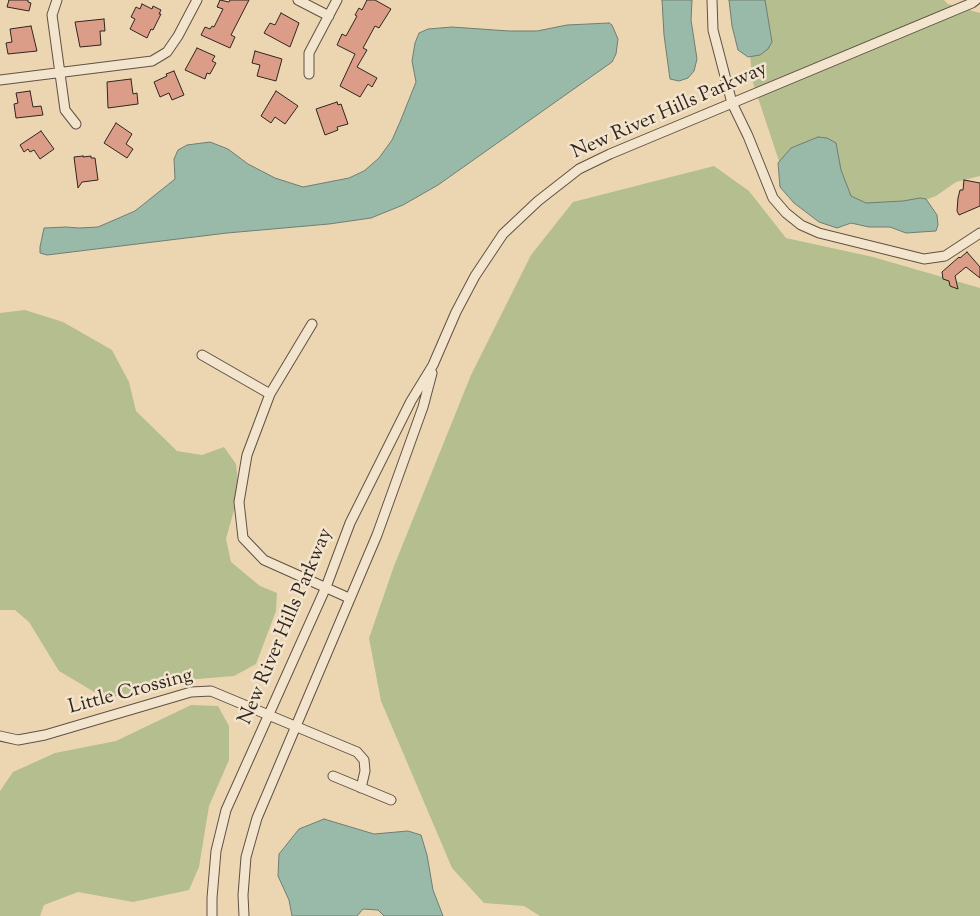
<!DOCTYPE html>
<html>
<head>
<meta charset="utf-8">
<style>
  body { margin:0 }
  canvas { display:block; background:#ecd6b2 }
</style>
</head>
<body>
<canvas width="980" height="916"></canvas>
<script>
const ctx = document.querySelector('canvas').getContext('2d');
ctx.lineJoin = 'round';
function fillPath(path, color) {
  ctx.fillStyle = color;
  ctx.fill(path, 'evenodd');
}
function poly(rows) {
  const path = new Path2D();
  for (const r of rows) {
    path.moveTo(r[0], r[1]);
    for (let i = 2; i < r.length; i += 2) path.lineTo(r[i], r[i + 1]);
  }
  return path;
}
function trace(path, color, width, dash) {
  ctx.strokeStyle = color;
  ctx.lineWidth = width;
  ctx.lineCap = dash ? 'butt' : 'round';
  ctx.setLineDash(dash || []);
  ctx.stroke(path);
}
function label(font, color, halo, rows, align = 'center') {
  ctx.font = font + ' "Sorts Mill Goudy",serif';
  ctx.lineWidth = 5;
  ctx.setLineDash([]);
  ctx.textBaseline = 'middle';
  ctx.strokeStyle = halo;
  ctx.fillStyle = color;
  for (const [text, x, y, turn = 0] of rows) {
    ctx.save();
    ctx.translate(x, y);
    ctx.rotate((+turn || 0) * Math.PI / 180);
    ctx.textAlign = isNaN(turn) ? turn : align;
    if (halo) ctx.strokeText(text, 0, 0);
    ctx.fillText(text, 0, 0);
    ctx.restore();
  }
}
const green = poly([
  [763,0,944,0,948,4,980,13,980,176,956,182,936,196,910,206,880,210,780,164,752,80,748,26],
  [714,166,749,191,786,238,873,257,980,288,980,916,540,916,524,906,484,903,452,868,381,701,369,638,394,566,471,375,531,255,573,202],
  [25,310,63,322,112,350,129,382,136,411,177,451,202,455,224,447,236,464,239,492,226,539,231,562,260,586,277,593,276,611,256,664,234,676,161,682,131,693,113,697,96,693,59,671,29,622,15,610,0,610,0,313],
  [191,705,218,706,229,726,229,760,209,806,199,867,189,890,133,902,78,892,44,905,40,916,0,916,0,791,13,772,55,753,116,741]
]);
const water = poly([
  [662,0,692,0,691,20,697,59,694,71,688,78,679,81,670,79,664,35,662,0],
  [729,0,765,0,772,42,768,49,760,55,748,57,738,50,732,26,729,0],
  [609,23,612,25,618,39,616,54,612,62,438,185,403,205,371,218,329,224,227,233,47,255,40,253,40,247,44,228,66,227,79,228,98,227,135,211,175,179,174,159,178,150,187,145,210,142,228,149,248,164,275,178,303,187,349,178,364,171,379,158,392,140,400,122,416,82,412,61,415,43,419,33,428,29,452,27,509,31,537,31,567,25,609,23],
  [818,137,827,138,836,143,841,170,851,196,866,203,903,201,920,198,926,199,937,215,938,225,936,231,906,233,890,227,869,227,851,223,837,228,819,222,794,203,780,187,778,163,791,148,818,137],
  [324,819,374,834,408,831,421,835,427,855,433,890,443,916,384,916,378,910,363,909,357,916,292,916,289,900,278,876,279,854,299,829,324,819]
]);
const building = poly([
  [9,0,28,0,28,2,31,3,29,11,7,7,9,0],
  [220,0,229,2,230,0,249,0,231,35,235,37,230,48,201,35,205,27,210,29,212,26,214,27,223,9,217,7,220,0],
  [367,0,375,0,391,9,379,28,375,26,363,48,367,50,357,67,377,78,372,87,368,84,360,97,340,86,355,54,337,45,342,34,346,36,357,16,355,15,359,8,362,10,367,0],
  [142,4,152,9,153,6,161,10,159,14,161,14,153,30,151,29,147,38,130,29,135,19,131,17,136,7,140,9,142,4],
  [281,13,299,23,290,47,264,33,270,23,275,25,281,13],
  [104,19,105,31,100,31,101,45,80,47,75,22,104,19],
  [31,26,37,51,8,54,6,43,12,42,10,29,31,26],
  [197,48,215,56,212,61,216,63,210,74,207,73,205,79,185,70,197,48],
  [255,51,282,59,276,81,257,76,260,65,252,63,255,51],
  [174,71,184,95,172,100,169,93,160,97,154,82,167,76,166,74,174,71],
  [131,79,133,94,137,93,138,104,108,108,107,82,131,79],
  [30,91,33,107,41,106,43,115,16,118,14,104,18,103,16,93,30,91],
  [276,91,298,106,285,124,275,117,271,123,261,116,276,91],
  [337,102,338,105,341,104,348,124,337,127,338,130,325,135,316,109,337,102],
  [116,123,132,134,126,144,133,149,127,158,104,143,116,123],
  [41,131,54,149,40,159,34,150,30,152,28,149,24,152,20,145,41,131],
  [83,156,83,157,91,156,91,158,95,158,98,180,82,182,78,188,74,157,83,156],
  [964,180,980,183,980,206,959,215,957,211,958,198,960,190,963,190,964,180],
  [967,252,980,267,980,278,966,267,955,276,958,289,950,286,949,281,943,279,942,272,959,257,960,258,967,252]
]);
const minor = poly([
  [57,0,52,15,65,110,76,124],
  [298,0,329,16],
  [712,0,713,30,732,103,748,136,773,198,786,213,801,225,819,233,924,259,945,256,980,233],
  [309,74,309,53,337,0],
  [0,80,152,61,167,52,178,36,197,0],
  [312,324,270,394,247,455,239,502,243,538,264,560,349,598],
  [202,355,270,394],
  [0,736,18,740,45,735,191,692,211,691,357,752,364,760,365,771,361,788],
  [333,776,391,800],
  [212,916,212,898,216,851,226,810,326,587,350,523,411,401,433,365,456,312,475,276,503,234,538,201,579,169,610,154,972,3,976,0],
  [244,916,243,895,246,857,257,818,377,535,423,407,432,373]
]);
const streetNames = [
  ["New River Hills Parkway",670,112,-24],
  ["New River Hills Parkway",287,627,-67],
  ["Little Crossing",131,693,-15]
];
fillPath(green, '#b4be8f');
fillPath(water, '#99b9a9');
trace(water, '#6f7e72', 1);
fillPath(building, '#db9d88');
trace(building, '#31251f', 1);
trace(minor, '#605144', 11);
trace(minor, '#f3e4cd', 9);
label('20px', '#31251f', '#f3e4cd', streetNames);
</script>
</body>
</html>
